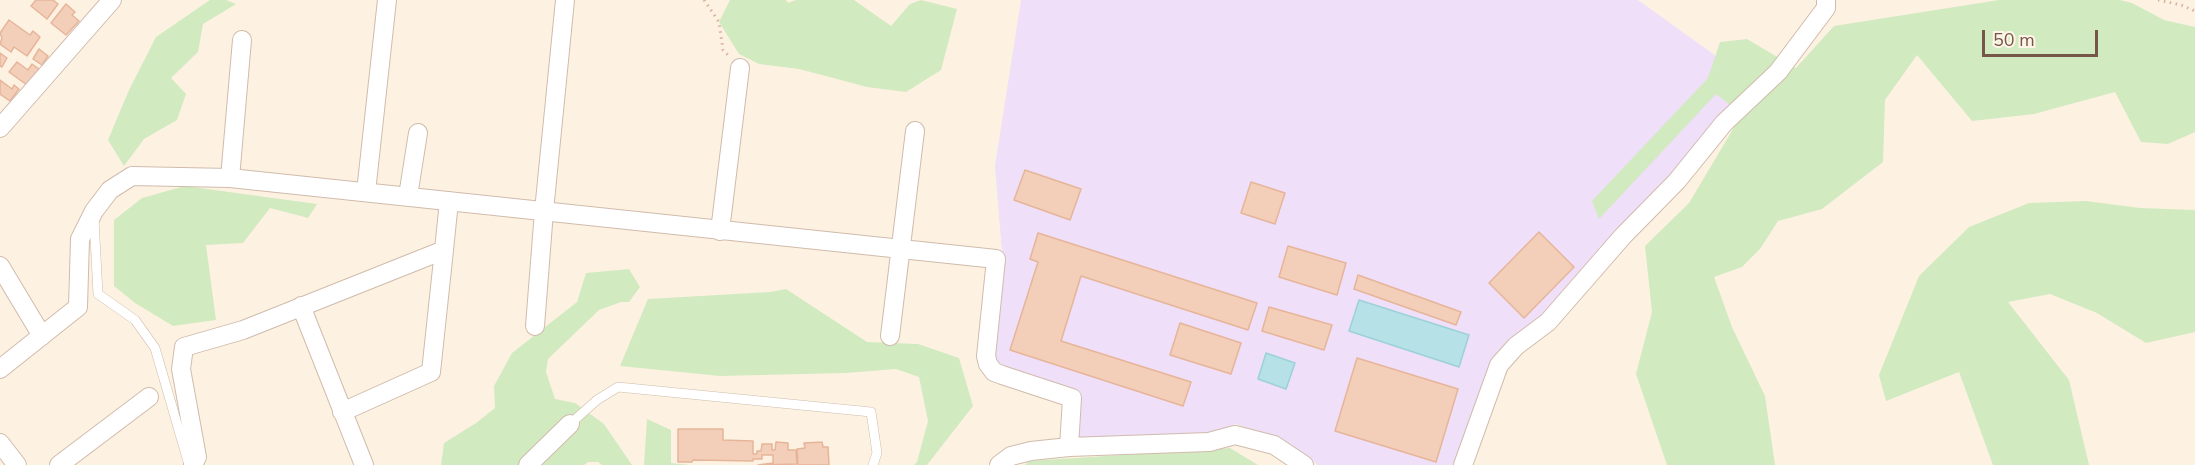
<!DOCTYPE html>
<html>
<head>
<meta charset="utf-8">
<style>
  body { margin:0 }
  #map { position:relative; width:2195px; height:465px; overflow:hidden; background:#fdf2e2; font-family:"Nunito Sans",sans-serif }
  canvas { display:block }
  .scale { position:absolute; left:1982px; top:30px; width:116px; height:27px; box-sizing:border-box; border:3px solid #755748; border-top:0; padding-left:8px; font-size:18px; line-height:21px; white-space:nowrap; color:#755748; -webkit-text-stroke:4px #fff6e9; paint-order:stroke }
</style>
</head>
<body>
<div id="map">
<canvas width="2195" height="465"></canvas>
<div class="scale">50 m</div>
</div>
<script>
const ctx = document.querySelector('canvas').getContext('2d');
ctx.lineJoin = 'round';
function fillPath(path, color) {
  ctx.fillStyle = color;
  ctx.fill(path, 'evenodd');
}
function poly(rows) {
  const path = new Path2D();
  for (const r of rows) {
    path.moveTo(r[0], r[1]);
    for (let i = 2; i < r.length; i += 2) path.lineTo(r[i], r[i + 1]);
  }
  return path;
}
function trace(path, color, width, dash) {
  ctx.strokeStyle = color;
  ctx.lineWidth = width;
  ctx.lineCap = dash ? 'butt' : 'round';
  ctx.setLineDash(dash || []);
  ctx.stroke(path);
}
const education = poly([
  [1021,0,1638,0,1755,84,1551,309,1511,341,1457,465,1318,465,1282,441,1236,424,1207,436,1080,440,1076,435,1079,394,1007,371,993,359,1002,253,995,166]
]);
const green = poly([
  [210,0,226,0,236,4,203,24,198,52,171,78,186,94,177,120,144,139,124,166,108,140,129,90,156,37],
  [730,0,786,0,788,3,796,0,854,0,891,26,910,4,921,0,957,9,941,70,906,92,867,87,799,69,759,64,739,54,719,22],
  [1999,0,2120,0,2132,3,2164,20,2195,27,2195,132,2168,144,2141,142,2115,92,2034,114,1972,121,1917,55,1885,100,1883,162,1822,209,1778,221,1760,249,1742,267,1714,277,1732,327,1765,396,1775,465,1667,465,1636,374,1652,312,1645,246,1689,203,1742,114,1716,94,1599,219,1592,201,1708,78,1720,42,1747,39,1796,68,1834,26],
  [185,186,317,204,308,218,270,208,243,243,206,245,216,320,173,326,135,303,114,286,114,220,142,198],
  [2086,201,2140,208,2195,210,2195,332,2146,343,2097,313,2050,294,2008,302,2069,380,2089,465,1993,465,1959,372,1886,401,1879,375,1919,276,1969,227,2029,203],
  [629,269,640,287,629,302,621,302,599,310,548,359,546,372,555,399,575,403,604,424,632,465,602,465,598,462,588,462,584,465,441,465,444,443,476,423,495,408,494,386,512,353,577,302,586,273],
  [786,289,867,342,918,344,959,358,973,406,927,465,914,465,917,462,928,421,919,377,896,369,846,373,720,376,620,366,648,299,770,292],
  [647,419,671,430,671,463,690,465,644,465],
  [1230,448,1258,465,1025,465,1029,461]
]);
const water = poly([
  [1359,300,1469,335,1459,367,1349,331,1359,300],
  [1266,353,1295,363,1286,389,1258,379,1266,353]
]);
const building = poly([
  [36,0,53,0,58,4,47,19,31,6,36,0],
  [66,4,75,12,72,15,79,21,66,35,51,23,66,4],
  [9,20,30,35,33,31,40,37,27,56,14,47,11,52,0,44,2,38,0,33,9,20],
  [39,49,48,56,42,65,33,59,39,49],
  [0,53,7,58,2,67,0,66,0,53],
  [17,62,28,70,32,64,39,69,27,85,9,72,17,62],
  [0,80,12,89,14,85,19,89,10,101,0,94,0,80],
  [1025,170,1081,189,1070,220,1014,200,1025,170],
  [1251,182,1285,193,1275,224,1241,213,1251,182],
  [1539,232,1574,267,1524,318,1489,283,1539,232],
  [1038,233,1257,303,1248,330,1081,276,1061,341,1191,382,1183,406,1010,350,1038,262,1030,259,1038,233],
  [1288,246,1346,263,1337,295,1279,277,1288,246],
  [1358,275,1461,312,1456,325,1354,289,1358,275],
  [1269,307,1332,325,1324,350,1262,331,1269,307],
  [1180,323,1241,343,1231,374,1170,355,1180,323],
  [1357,358,1458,389,1436,462,1335,431,1357,358],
  [678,429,723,429,723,440,753,441,753,454,757,454,757,451,761,451,762,444,772,444,772,450,775,450,776,442,788,443,788,450,796,450,797,464,758,465,773,463,773,455,762,455,762,459,753,459,753,461,693,460,692,462,678,462,678,429],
  [822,442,823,447,828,447,829,465,798,465,797,449,805,448,804,443,822,442]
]);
const path = poly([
  [704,0,719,22,723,50,729,56],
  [2158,0,2181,5,2195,11]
]);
const lane = poly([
  [94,219,98,294,135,320,155,348,189,465],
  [570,424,597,400,618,387,871,412,877,453,873,465]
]);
const street = poly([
  [0,128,112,0],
  [230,178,242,40],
  [366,192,387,0],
  [408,196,418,133],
  [720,231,740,68],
  [0,266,42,336],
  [301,306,364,465],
  [535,326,544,211,565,0],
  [890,336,915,131],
  [0,369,78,307,80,239,94,211,110,190,132,176,230,178,996,259,986,356,988,364,994,372,1002,375,1072,398,1069,447],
  [342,412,431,372,444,250],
  [0,443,17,465],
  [59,465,149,397],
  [193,465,197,457,181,369,184,347,243,330,444,250,449,201],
  [528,465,570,424],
  [999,465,1011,456,1031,451,1069,447,1209,442,1235,435,1274,445,1304,465],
  [1463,465,1499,365,1516,346,1548,322,1623,236,1677,181,1724,123,1778,72,1826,8,1826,0]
]);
fillPath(education, '#efdff9');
fillPath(green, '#d2eac0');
fillPath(water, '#b6e1e7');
trace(water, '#9cd1d9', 1.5);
fillPath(building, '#f3cfb9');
trace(building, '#e6b599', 1.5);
trace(lane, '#d0bbac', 10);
trace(street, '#d0bbac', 20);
trace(path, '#d8b29c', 3, [1.5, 4.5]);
trace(lane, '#fff', 9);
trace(street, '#fff', 18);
</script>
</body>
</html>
